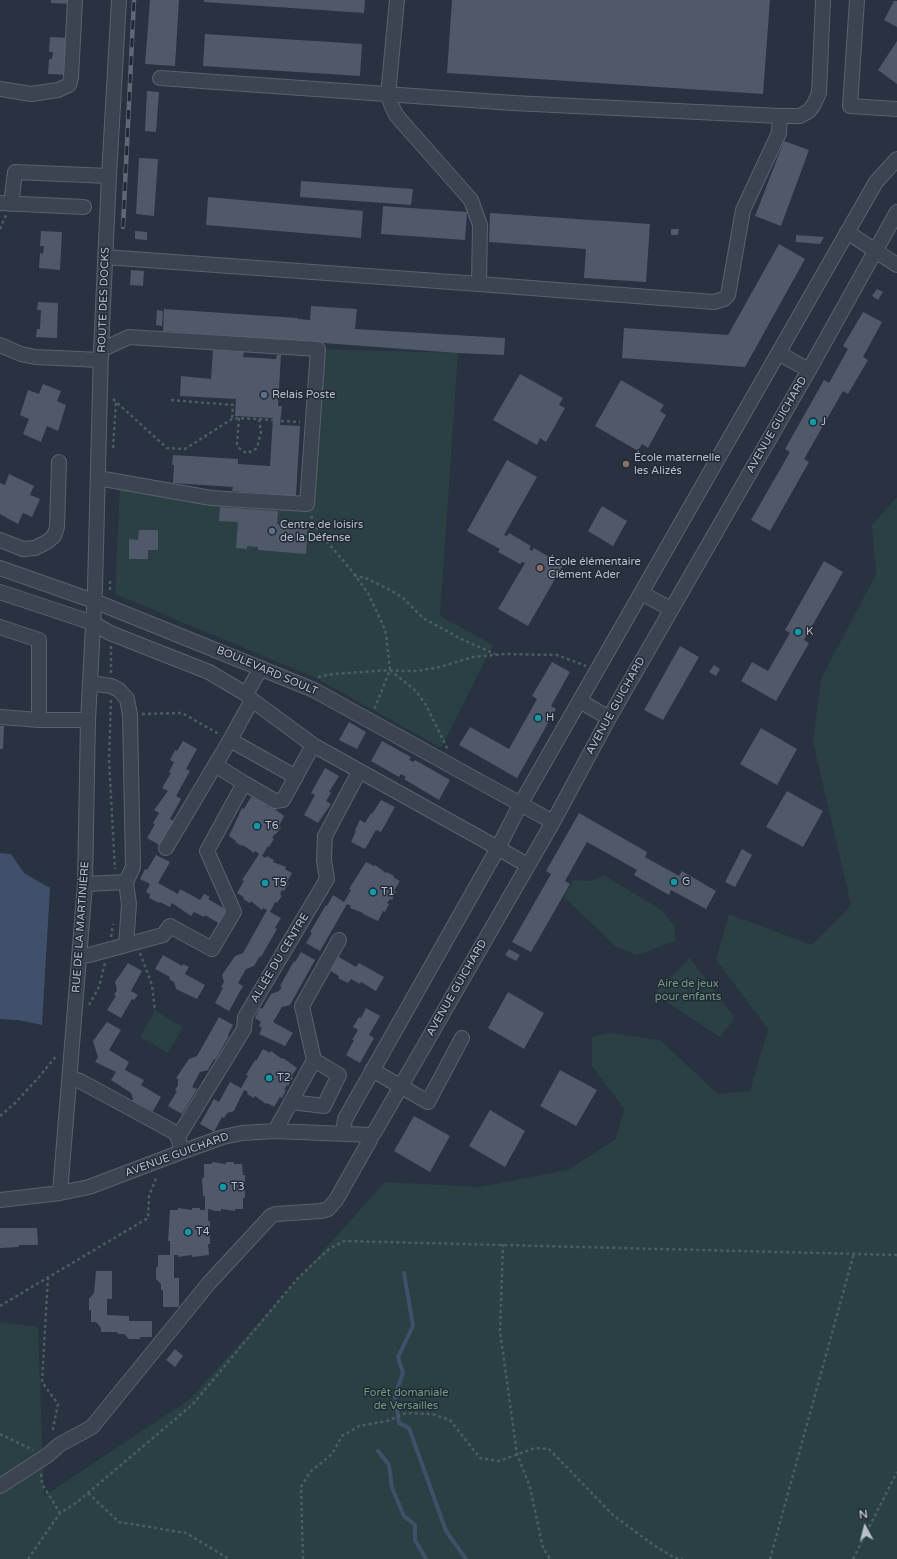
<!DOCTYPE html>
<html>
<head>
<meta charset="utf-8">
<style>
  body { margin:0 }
  #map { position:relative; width:897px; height:1559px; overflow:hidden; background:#283241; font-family:"Varela Round",sans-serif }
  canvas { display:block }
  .north { position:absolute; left:845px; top:1507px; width:40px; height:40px; -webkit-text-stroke:3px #212936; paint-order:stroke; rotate:353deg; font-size:11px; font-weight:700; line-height:16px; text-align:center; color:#b9bfcb }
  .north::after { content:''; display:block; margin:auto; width:14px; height:18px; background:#b9bfcb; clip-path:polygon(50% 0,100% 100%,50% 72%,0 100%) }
</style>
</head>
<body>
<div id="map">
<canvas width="897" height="1559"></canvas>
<div class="north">N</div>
</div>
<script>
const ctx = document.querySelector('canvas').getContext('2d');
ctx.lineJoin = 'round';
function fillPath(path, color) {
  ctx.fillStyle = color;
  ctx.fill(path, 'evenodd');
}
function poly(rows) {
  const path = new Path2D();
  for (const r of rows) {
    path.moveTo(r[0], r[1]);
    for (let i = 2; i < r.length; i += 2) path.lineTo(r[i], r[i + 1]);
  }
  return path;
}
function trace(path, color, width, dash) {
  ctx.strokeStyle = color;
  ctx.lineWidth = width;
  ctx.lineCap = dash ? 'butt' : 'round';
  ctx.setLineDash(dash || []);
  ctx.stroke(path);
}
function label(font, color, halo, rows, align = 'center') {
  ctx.font = font + ' "Varela Round",sans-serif';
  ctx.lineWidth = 3;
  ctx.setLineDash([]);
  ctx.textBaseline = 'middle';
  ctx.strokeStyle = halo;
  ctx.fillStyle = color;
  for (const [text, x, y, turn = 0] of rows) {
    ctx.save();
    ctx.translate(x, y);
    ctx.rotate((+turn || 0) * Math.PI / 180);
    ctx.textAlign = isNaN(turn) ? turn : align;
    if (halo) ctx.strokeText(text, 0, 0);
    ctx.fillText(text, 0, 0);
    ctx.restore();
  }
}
const green = poly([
  [318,349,458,353,440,616,493,645,441,748,316,678,115,594,120,482,307,504],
  [897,497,897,1559,0,1559,0,1322,38,1327,44,1496,189,1400,385,1182,479,1187,568,1170,616,1139,624,1109,592,1066,592,1037,609,1033,660,1040,718,1094,750,1091,768,1029,716,960,729,914,812,945,851,905,813,742,821,679,876,574,872,525],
  [604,875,661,910,675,926,675,941,637,955,616,947,564,897,573,880,589,881],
  [690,958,735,1018,720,1037,654,994],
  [155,1011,183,1027,168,1053,140,1037]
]);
const water = poly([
  [0,853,11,854,24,873,50,888,42,1025,18,1020,0,1019]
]);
const stream = poly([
  [404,1273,413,1326,398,1357,403,1373,395,1396,399,1423,409,1428,446,1531,466,1559],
  [378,1451,389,1465,392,1488,404,1516,415,1525,415,1540,426,1559]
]);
const building = poly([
  [51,0,72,0,72,4,51,3],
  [150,0,179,0,175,66,145,64],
  [204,0,365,0,364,13,204,2],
  [452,0,770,0,763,94,447,73],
  [894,1,897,1,897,27,884,20],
  [205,34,362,44,360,76,203,66],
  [50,37,70,38,69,75,48,74,49,59,52,59,53,52,49,52],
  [897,41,897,84,878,70],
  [147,91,159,92,156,132,145,131],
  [784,141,809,150,781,226,755,216],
  [139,158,158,159,154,216,136,214],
  [301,181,413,189,411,205,300,197],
  [208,197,363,211,361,238,206,225],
  [383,206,467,212,465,240,381,234],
  [490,213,650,224,646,282,584,278,586,249,489,242],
  [671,229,679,229,678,235,671,235],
  [41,231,62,232,60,270,39,268,40,253,43,254,44,246,40,246],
  [135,231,147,232,147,240,135,239],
  [796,235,824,237,820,244,796,242],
  [779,244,805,259,745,367,622,358,624,328,728,335],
  [131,270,144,271,143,286,130,285],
  [877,289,883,292,878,300,872,296],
  [38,302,58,303,57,338,36,337,37,329,40,329,41,310,37,310],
  [311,306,357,309,355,329,505,338,504,355,457,353,163,331,164,309,298,318,298,319,310,320],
  [157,310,163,311,162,326,156,325],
  [863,312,882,322,863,357,868,360,848,394,843,391,804,459,809,462,770,531,751,520,790,452,785,449,824,380,829,383,848,349,843,346],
  [213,350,244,352,243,357,276,359,277,355,281,355,278,406,282,406,280,425,300,426,296,496,232,491,233,487,173,483,174,465,172,465,173,455,238,459,238,464,270,466,273,418,235,416,236,399,180,396,181,376,211,379],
  [520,374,563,398,559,405,565,408,546,442,540,438,537,445,493,420],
  [621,380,664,405,660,411,666,415,648,448,642,444,638,451,595,426],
  [43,384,61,391,57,401,66,405,58,431,47,426,41,442,23,434,29,419,20,415,28,390,39,394],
  [507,460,537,477,504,535,507,536,509,533,531,546,529,549,532,551,534,548,563,565,528,626,498,609,525,563,522,562,520,564,498,552,500,549,467,531],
  [9,474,34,486,30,495,40,499,32,517,23,513,18,524,0,514,0,483,5,485],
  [602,506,627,521,613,546,588,531],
  [220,507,278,511,277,524,308,526,307,535,299,535,299,537,307,538,306,554,258,550,258,547,247,546,247,549,236,548,238,522,219,521],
  [139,530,158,530,158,550,148,550,148,559,129,559,129,539,138,540],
  [824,561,843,572,804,640,809,643,776,701,741,681,752,662,768,671,790,633,785,630],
  [680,646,699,657,663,720,644,710],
  [552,662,570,672,551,706,556,709,517,778,459,745,470,727,509,749,537,699,532,696],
  [714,665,720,669,716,676,709,672],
  [349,722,366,732,357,749,339,740],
  [0,726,4,726,3,749,0,749],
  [761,728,797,749,777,785,740,764],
  [183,741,197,749,186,769,190,771,176,796,181,799,170,819,175,821,161,846,147,838,155,824,153,823,159,813,154,810,168,791,162,788,171,773,169,772,174,762,170,760,175,750,177,751],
  [382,741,411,757,409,760,414,762,415,760,450,780,439,800,404,779,406,777,401,774,399,777,371,761],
  [325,768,339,776,329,792,331,793,326,801,331,804,318,823,304,815,315,795,311,793],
  [787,791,823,811,803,847,766,827],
  [251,797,266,804,265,805,270,808,271,806,284,816,279,826,281,827,276,834,275,834,272,838,274,839,269,847,268,846,262,856,266,858,267,856,274,860,273,862,286,867,285,869,292,873,287,882,289,883,284,891,282,890,280,894,282,896,277,903,275,902,270,912,281,918,275,928,277,929,261,957,260,956,254,966,246,969,238,983,243,986,229,1011,215,1003,223,988,221,987,224,982,222,975,235,956,243,953,267,910,263,908,262,910,251,901,250,903,243,899,244,897,237,893,244,881,242,880,259,854,255,851,254,853,243,845,242,846,235,842,236,841,229,836,242,808,244,809],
  [381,800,395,807,381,832,376,830,365,849,351,842,356,831,355,830,360,820,365,823,371,813,372,814],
  [579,813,647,852,645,857,679,876,682,871,716,891,706,909,671,890,669,895,634,875,637,870,587,842,565,881,570,884,531,952,512,942,551,874,546,871],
  [742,849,752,855,735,887,725,882],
  [156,855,170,862,158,883,178,894,180,889,200,900,204,894,210,897,208,899,227,910,220,924,205,915,204,917,194,912,191,916,172,903,170,907,160,902,159,903,149,898,150,894,146,892,150,884,140,879,145,869,147,870],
  [366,862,374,866,375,865,386,873,387,872,394,876,393,877,400,881,394,891,396,892,392,900,390,899,387,903,389,904,385,912,383,911,378,921,363,914,363,913,350,908,351,906,347,904,320,951,306,943,312,933,310,932,326,905,327,906,333,895,344,902,351,890,349,889],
  [509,949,520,955,516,961,505,955],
  [301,952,315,960,290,1005,282,1007,273,1022,293,1033,285,1046,259,1034,262,1028,259,1026,261,1022,255,1018,260,1008,262,1009,271,994,279,991,282,987,280,986,294,961,295,962],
  [163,955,182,966,183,964,189,967,185,974,205,985,197,999,176,989,174,982,169,979,170,977,155,969],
  [337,956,356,967,359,963,384,977,376,991,361,982,360,984,351,979,348,983,338,978,339,976,329,970],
  [128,963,142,971,131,991,138,995,134,1000,132,999,121,1018,107,1010,116,996,114,995,117,990,115,982],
  [508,992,544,1013,524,1049,488,1028],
  [366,1008,380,1016,369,1035,374,1038,360,1063,346,1055,354,1040,352,1040,358,1030,353,1027,359,1017,361,1018],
  [219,1017,233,1025,228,1035,229,1036,215,1060,214,1059,208,1070,200,1072,192,1087,197,1089,182,1114,168,1106,177,1091,175,1090,178,1085,178,1079,176,1078,189,1059,197,1056],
  [107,1022,121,1030,109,1050,129,1062,125,1070,144,1080,141,1085,161,1097,153,1111,132,1101,133,1099,131,1093,111,1080,116,1072,95,1062,98,1057,93,1041],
  [263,1049,270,1053,271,1051,282,1059,283,1058,297,1068,291,1077,293,1078,288,1086,287,1085,284,1090,286,1090,282,1098,280,1097,274,1107,267,1103,266,1104,255,1096,254,1098,247,1094,248,1092,244,1090,234,1111,227,1113,224,1118,222,1117,214,1132,200,1124,214,1099,219,1102,230,1082,241,1088,248,1076,246,1075,255,1060,256,1061],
  [560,1070,597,1090,576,1126,540,1106],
  [490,1110,525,1131,505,1167,469,1146],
  [414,1116,450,1136,430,1172,394,1151],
  [212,1162,226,1164,226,1162,234,1162,234,1164,242,1164,243,1175,245,1175,245,1184,243,1184,243,1189,245,1189,245,1198,243,1198,243,1209,235,1209,235,1211,221,1209,221,1211,213,1211,213,1210,208,1209,208,1221,210,1221,210,1230,208,1230,208,1235,210,1235,210,1244,208,1244,209,1255,192,1257,192,1255,178,1257,178,1255,174,1255,174,1278,179,1278,179,1307,163,1307,163,1290,161,1290,161,1284,156,1279,156,1267,158,1267,158,1255,170,1255,170,1241,168,1241,170,1210,178,1210,178,1208,192,1210,192,1208,200,1208,200,1210,205,1210,205,1196,203,1196,202,1178,204,1178,204,1164,212,1164],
  [0,1228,37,1228,38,1245,19,1245,19,1247,0,1248],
  [96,1271,112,1271,112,1299,107,1299,107,1315,129,1316,129,1321,152,1321,152,1337,140,1337,140,1339,129,1339,124,1334,118,1334,117,1332,101,1332,101,1328,96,1322,91,1322,91,1310,89,1310,89,1299,94,1293],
  [175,1349,183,1356,175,1367,166,1360]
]);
const path = poly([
  [0,229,6,215],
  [113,399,167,448,185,449,232,419,239,418,273,420],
  [171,400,233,405,232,419],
  [239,418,237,444,239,448,246,453,253,451,257,448,261,432,259,419],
  [281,421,300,422],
  [113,448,116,401],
  [311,516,318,531,351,570,368,593,383,625,386,634,390,670,374,710],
  [354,575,368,579,390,590,402,597,423,618,461,639,495,654],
  [110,590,110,581],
  [111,646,111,673],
  [390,670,416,691,426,705,448,750],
  [318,677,333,674,390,670,400,671,417,671,440,667,473,657,505,654,557,655,586,666],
  [111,700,109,760,115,869],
  [142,714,182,713,219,734],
  [111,937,113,924],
  [140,953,152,985,155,1011],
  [89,1005,99,987,105,963],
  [0,1116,15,1103,39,1077,57,1055],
  [503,1244,500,1331,517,1454,530,1487,543,1548,550,1559],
  [48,1277,42,1382,58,1404,52,1433],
  [0,1306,148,1218,149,1196,157,1176],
  [0,1434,33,1450],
  [41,1474,42,1484,60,1513],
  [88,1493,119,1522,186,1533,229,1559],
  [28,1559,60,1513,76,1503,193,1404,298,1278,329,1249,344,1241,897,1255],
  [303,1559,301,1487,310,1472,332,1454,342,1436,359,1426,387,1421,406,1413,432,1414,450,1420,480,1458,499,1461,535,1448,549,1449,613,1515,652,1544,675,1558,683,1559],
  [770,1559,854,1253],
  [853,1559,897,1472]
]);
const minor = poly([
  [857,0,850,106,897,109],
  [160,78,513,103,780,116,779,133,743,210,728,295,724,299,714,302,479,284],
  [0,89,31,94,58,90,69,85,71,78,75,0],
  [780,116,800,116,809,111,814,104,819,93,823,0],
  [0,203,84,207],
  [11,204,15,172,109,176],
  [847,232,897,265],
  [105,257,479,284,480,225,471,200,396,115,391,104,388,95,397,0],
  [0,345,21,354,35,357,101,360],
  [778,353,809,370],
  [98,478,211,498,307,504,318,349,129,337,101,350],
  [0,540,23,549,35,548,47,542,54,536,57,527,59,462],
  [0,568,94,601,314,690,553,822],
  [0,592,93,623,110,633,209,672,246,694,252,700,313,745,498,848,527,865],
  [641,593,671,609],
  [0,627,39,640,39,720],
  [246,694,261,668],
  [580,701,609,718],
  [0,717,39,720,88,720],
  [230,740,296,777],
  [215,765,244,783],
  [166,848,230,740,252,700],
  [85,884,126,882,133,867,130,715,127,699,119,690,111,686,90,683],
  [126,945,163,935,170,926,212,949,234,912,207,851,244,783,275,801,283,800,313,745],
  [80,955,89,955,126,945,129,904,126,882],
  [372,1070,428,1102,462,1038],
  [70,1078,80,1081,174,1132,178,1137,180,1145],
  [291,1102,324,1106,339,1075,314,1060],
  [275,1131,314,1060,302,1006,339,940],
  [343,1134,345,1119,498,848,520,805,876,182,897,159],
  [178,1137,244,1029,245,1017,327,879,324,860,325,836,359,772],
  [60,1193,89,1187,184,1151,223,1137,242,1133,275,1131,371,1135,374,1133,553,822,609,718,809,370,897,212],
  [0,1200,60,1193,85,884,88,720,95,588,101,350,109,176,119,0],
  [0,1486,48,1455,59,1445,92,1427,209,1283,271,1216,276,1214,321,1211,328,1209,336,1200,370,1140,371,1135]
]);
const rail = poly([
  [123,227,134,0]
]);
const markers = [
  [264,395,4,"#5c6f8a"],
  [813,422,4,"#0f9aa8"],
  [626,464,4,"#8d6e63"],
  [272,531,4,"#5c6f8a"],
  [540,568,4,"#8d6e63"],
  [798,632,4,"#0f9aa8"],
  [538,718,4,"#0f9aa8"],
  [257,826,4,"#0f9aa8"],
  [674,882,4,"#0f9aa8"],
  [265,883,4,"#0f9aa8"],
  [373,892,4,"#0f9aa8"],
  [269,1078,4,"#0f9aa8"],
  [223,1187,4,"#0f9aa8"],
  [188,1232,4,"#0f9aa8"]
];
const streetNames = [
  ["ROUTE DES DOCKS",104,300,-88],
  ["AVENUE GUICHARD",777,425,-60],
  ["BOULEVARD SOULT",267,671,23],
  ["AVENUE GUICHARD",616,706,-61],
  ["RUE DE LA MARTINIÈRE",81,927,-86],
  ["ALLÉE DU CENTRE",280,958,-59],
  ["AVENUE GUICHARD",457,988,-60],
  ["AVENUE GUICHARD",177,1155,-20]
];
const poiNames = [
  ["Relais Poste",272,395],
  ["J",821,422],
  ["École maternelle",634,458],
  ["les Alizés",634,471],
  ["Centre de loisirs",280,525],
  ["de la Défense",280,538],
  ["École élémentaire",548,562],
  ["Clément Ader",548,575],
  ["K",806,632],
  ["H",546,718],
  ["T6",265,826],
  ["G",682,882],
  ["T5",273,883],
  ["T1",381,892],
  ["T2",277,1078],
  ["T3",231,1187],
  ["T4",196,1232]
];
const parkNames = [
  ["Aire de jeux",688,984],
  ["pour enfants",688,997],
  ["Forêt domaniale",406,1393],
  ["de Versailles",406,1406]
];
fillPath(green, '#2b4043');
fillPath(water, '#41506a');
trace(stream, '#41506a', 4);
fillPath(building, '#4f5969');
trace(minor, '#5a626e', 16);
trace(path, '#4b5d60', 2.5, [3, 3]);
trace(minor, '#3d4451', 14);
trace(rail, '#5f6877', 4.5);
trace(rail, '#212936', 3, [9]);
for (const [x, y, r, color] of markers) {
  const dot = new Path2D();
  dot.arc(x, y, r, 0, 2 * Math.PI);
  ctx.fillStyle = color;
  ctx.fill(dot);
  trace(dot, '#212936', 1.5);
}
label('11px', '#b9bfcb', '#212936', streetNames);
label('11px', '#b9bfcb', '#212936', poiNames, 'left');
label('11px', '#729a7d', '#212936', parkNames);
</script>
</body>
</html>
